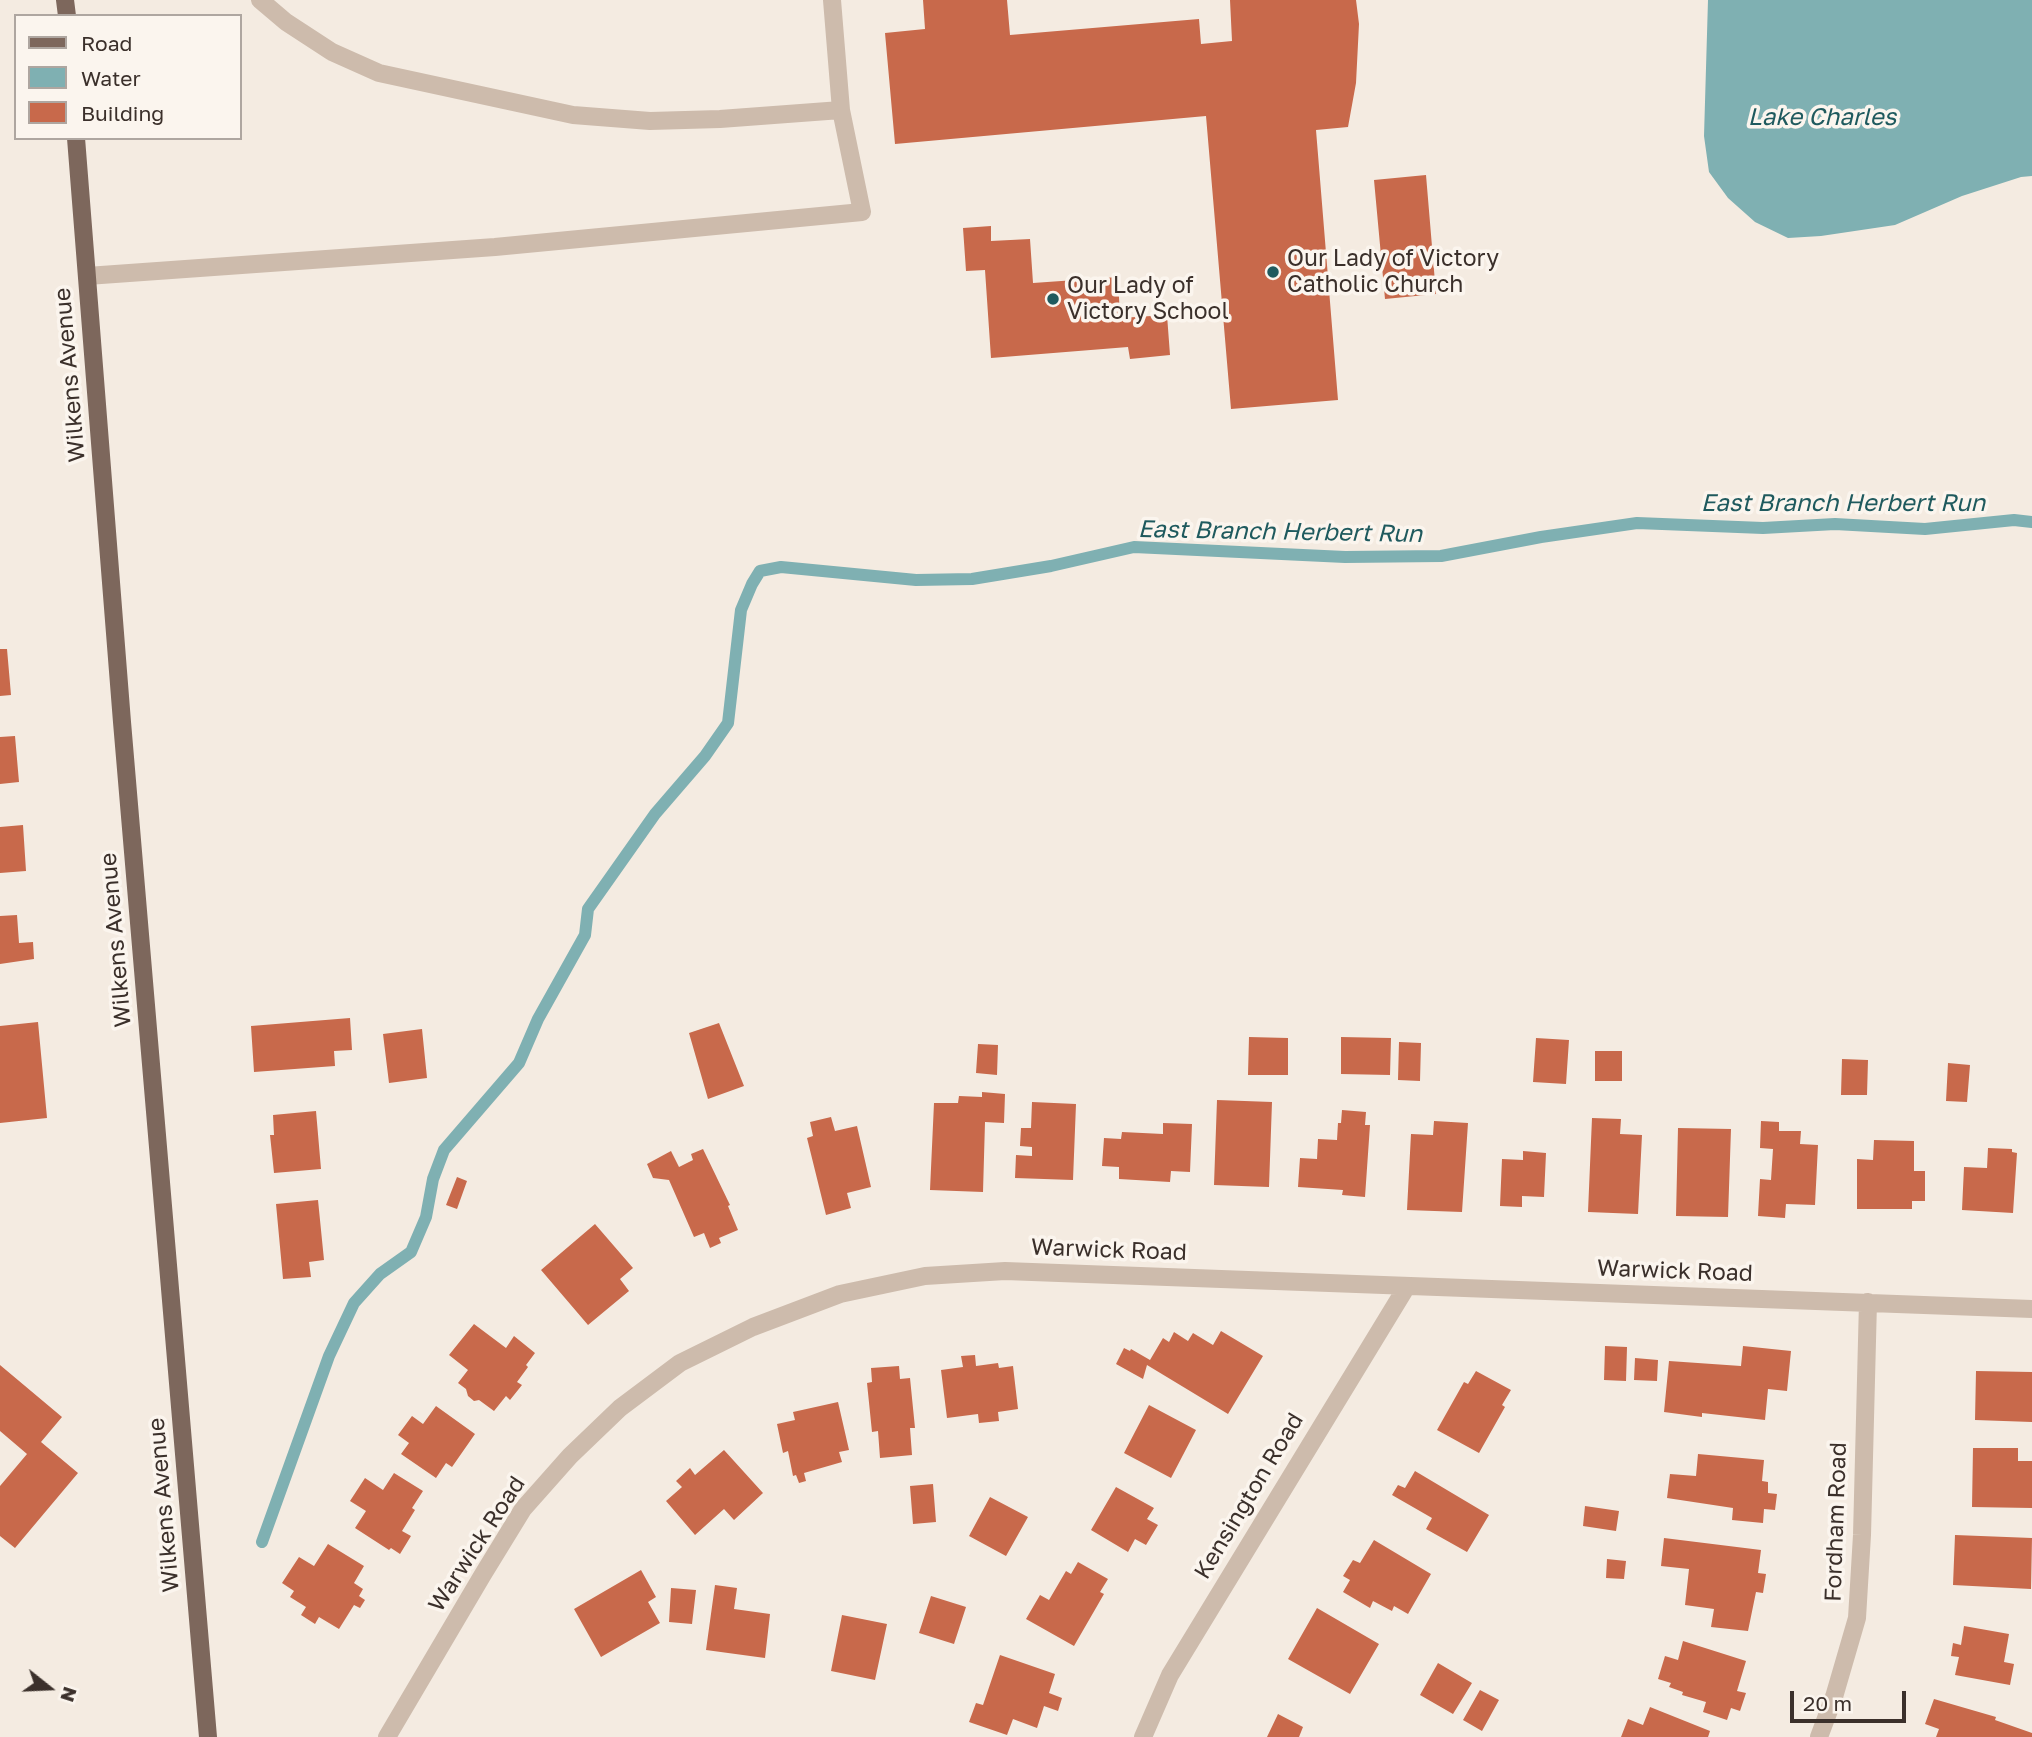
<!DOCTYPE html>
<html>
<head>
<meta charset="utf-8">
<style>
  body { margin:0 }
  #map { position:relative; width:2032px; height:1737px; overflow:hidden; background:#f4ebe1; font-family:"Golos Text",sans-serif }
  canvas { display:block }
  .legend { position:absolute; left:14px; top:14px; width:228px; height:126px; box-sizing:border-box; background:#fbf5ee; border:2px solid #aea6a0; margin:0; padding:9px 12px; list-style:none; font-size:21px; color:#3b302b }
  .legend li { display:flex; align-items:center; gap:14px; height:35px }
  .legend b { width:35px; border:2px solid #aea6a0 }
  .north { position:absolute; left:14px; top:1653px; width:70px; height:70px; -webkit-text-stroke:5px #fbf5ee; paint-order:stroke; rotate:108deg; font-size:19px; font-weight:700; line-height:28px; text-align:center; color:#3b302b }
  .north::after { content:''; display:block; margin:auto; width:24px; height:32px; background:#3b302b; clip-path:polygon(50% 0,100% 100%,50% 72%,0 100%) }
  .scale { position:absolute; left:1790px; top:1691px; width:116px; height:32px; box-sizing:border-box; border:4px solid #3b302b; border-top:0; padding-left:9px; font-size:21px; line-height:24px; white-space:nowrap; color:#3b302b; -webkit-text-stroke:5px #fbf5ee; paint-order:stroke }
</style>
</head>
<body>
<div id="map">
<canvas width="2032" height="1737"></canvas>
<ul class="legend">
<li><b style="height:9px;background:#7d675c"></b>Road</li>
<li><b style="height:19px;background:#7fb0b2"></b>Water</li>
<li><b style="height:19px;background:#c8694b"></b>Building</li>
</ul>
<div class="north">N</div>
<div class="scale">20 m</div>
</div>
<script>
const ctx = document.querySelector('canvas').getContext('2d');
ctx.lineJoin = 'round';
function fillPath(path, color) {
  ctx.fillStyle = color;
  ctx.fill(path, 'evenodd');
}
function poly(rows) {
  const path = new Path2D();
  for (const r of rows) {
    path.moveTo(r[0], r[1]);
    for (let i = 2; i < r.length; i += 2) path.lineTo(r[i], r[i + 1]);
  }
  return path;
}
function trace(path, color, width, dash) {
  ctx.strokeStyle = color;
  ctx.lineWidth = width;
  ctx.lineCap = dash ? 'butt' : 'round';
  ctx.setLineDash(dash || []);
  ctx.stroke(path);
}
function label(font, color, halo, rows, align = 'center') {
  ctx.font = font + ' "Golos Text",sans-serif';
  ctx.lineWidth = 7;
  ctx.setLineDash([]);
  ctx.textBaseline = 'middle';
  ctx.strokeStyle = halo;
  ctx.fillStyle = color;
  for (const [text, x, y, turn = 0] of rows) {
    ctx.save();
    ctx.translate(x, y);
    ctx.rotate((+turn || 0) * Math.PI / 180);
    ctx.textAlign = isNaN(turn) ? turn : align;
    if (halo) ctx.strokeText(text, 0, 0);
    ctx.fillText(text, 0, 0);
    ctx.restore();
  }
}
const water = poly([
  [1708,0,2032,0,2032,176,2021,177,1962,196,1895,225,1821,236,1788,238,1755,222,1728,198,1709,172,1704,136]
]);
const stream = poly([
  [262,1542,329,1356,354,1303,380,1274,411,1252,426,1217,433,1179,444,1150,519,1063,538,1019,585,935,588,909,655,814,705,756,728,723,741,610,752,584,760,571,781,567,916,580,972,579,1051,566,1134,547,1345,557,1441,556,1541,537,1637,523,1763,528,1835,524,1925,529,2014,520,2032,522]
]);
const building = poly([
  [923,0,1007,0,1010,35,1199,19,1201,44,1232,41,1230,0,1356,0,1359,24,1356,83,1348,127,1316,130,1338,400,1231,409,1206,116,895,144,885,33,925,29],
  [1426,175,1436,294,1385,299,1374,180],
  [991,226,991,241,1030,239,1033,283,1118,277,1120,318,1167,315,1170,355,1130,359,1128,347,991,358,985,270,966,271,963,228],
  [0,649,7,649,11,695,0,696],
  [15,736,19,782,0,784,0,737],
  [23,825,26,871,0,873,0,827],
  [17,915,19,943,33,942,34,959,0,964,0,916],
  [350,1018,352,1050,334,1051,335,1066,254,1072,251,1026],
  [38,1022,47,1118,0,1123,0,1026],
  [719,1023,744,1086,708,1099,689,1033],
  [422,1029,427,1078,389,1083,383,1034],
  [1249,1037,1288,1038,1288,1075,1248,1075],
  [1341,1037,1391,1038,1390,1075,1341,1074],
  [1536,1038,1569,1040,1566,1084,1533,1082],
  [1399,1042,1421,1043,1420,1081,1398,1080],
  [978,1044,998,1045,997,1075,976,1073],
  [1595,1051,1622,1051,1622,1081,1595,1081],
  [1842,1059,1868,1060,1867,1095,1841,1095],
  [1948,1063,1970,1065,1967,1102,1946,1101],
  [982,1092,1005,1094,1004,1123,985,1122,983,1192,930,1190,934,1103,958,1103,959,1096,982,1097],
  [1217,1100,1272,1102,1269,1187,1214,1185],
  [1032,1102,1076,1104,1073,1180,1015,1178,1016,1155,1032,1156,1032,1147,1020,1146,1021,1128,1031,1128],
  [1342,1110,1366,1112,1365,1125,1370,1125,1365,1197,1342,1195,1343,1190,1298,1187,1300,1158,1317,1159,1318,1139,1337,1140,1338,1123,1341,1123],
  [316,1111,321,1169,274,1173,270,1135,274,1135,273,1115],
  [831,1117,835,1131,857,1126,871,1187,847,1193,851,1208,826,1215,807,1138,813,1136,810,1122],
  [1592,1118,1621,1119,1620,1134,1642,1135,1638,1214,1588,1212],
  [1434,1121,1468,1123,1462,1212,1407,1210,1411,1134,1433,1135],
  [1761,1121,1779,1122,1779,1131,1801,1131,1800,1144,1818,1145,1815,1205,1786,1204,1785,1218,1758,1216,1760,1179,1771,1180,1773,1149,1760,1148],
  [1163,1123,1192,1124,1190,1172,1171,1171,1170,1182,1119,1179,1119,1167,1102,1166,1104,1138,1121,1139,1122,1132,1163,1134],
  [1678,1128,1731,1129,1728,1217,1676,1216],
  [1874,1140,1914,1141,1914,1171,1925,1171,1925,1201,1912,1201,1912,1209,1857,1209,1857,1159,1873,1160],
  [1988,1148,2012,1149,2012,1152,2017,1153,2013,1213,1962,1210,1964,1167,1987,1168],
  [703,1149,730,1205,728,1206,738,1230,719,1238,721,1243,710,1248,704,1233,694,1237,669,1180,653,1178,647,1164,671,1151,679,1167,693,1160,691,1154],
  [1523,1151,1546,1153,1544,1197,1522,1196,1522,1207,1500,1206,1502,1159,1523,1160],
  [457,1177,467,1181,457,1209,446,1205],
  [318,1200,324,1260,309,1262,311,1277,283,1279,276,1204],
  [595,1224,633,1268,620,1279,629,1291,588,1325,541,1270],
  [474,1324,506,1348,514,1336,535,1353,526,1365,528,1367,517,1382,522,1385,510,1400,506,1396,494,1411,479,1400,474,1401,468,1396,466,1389,458,1383,468,1370,449,1355],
  [1221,1331,1263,1356,1228,1414,1147,1365,1143,1379,1116,1364,1124,1348,1130,1351,1131,1349,1150,1360,1163,1338,1169,1342,1174,1332,1188,1341,1193,1333,1213,1345],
  [1605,1346,1627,1347,1626,1381,1604,1380],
  [1743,1346,1791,1351,1787,1391,1768,1389,1765,1420,1702,1413,1702,1417,1664,1412,1669,1361,1741,1366],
  [975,1355,976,1366,998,1363,999,1368,1013,1366,1018,1409,998,1412,999,1421,979,1423,978,1414,947,1418,941,1370,963,1367,961,1356],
  [1635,1358,1658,1360,1657,1381,1634,1380],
  [0,1365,62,1417,41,1442,78,1473,15,1548,0,1536,0,1486,27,1454,0,1431],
  [899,1366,900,1379,910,1378,915,1428,910,1428,912,1455,880,1458,878,1431,872,1432,867,1383,872,1382,871,1368],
  [1476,1371,1511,1390,1502,1405,1505,1407,1479,1453,1437,1430,1464,1382,1468,1384],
  [1976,1371,2032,1372,2032,1422,1975,1420],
  [838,1402,849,1450,839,1452,842,1462,804,1473,806,1481,799,1483,796,1475,793,1476,788,1451,783,1453,777,1424,795,1420,793,1412],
  [1149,1405,1196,1430,1171,1478,1124,1453],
  [436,1406,475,1434,452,1467,446,1463,436,1478,401,1454,409,1443,398,1435,412,1416,423,1424],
  [1973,1448,2018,1448,2018,1461,2032,1461,2032,1508,1972,1507],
  [724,1450,763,1493,734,1520,724,1509,695,1535,666,1501,682,1487,676,1481,690,1468,695,1475],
  [1698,1454,1764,1460,1762,1481,1768,1482,1768,1493,1777,1494,1775,1510,1764,1509,1763,1523,1732,1520,1733,1508,1667,1498,1670,1474,1696,1476],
  [1415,1471,1489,1515,1467,1552,1426,1529,1432,1518,1392,1495,1398,1485,1405,1488],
  [394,1473,423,1491,412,1508,415,1510,402,1531,411,1536,400,1554,391,1548,389,1550,355,1528,366,1511,350,1501,365,1478,383,1490],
  [933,1484,936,1522,913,1524,910,1486],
  [1116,1487,1154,1508,1147,1519,1158,1525,1146,1545,1135,1539,1128,1552,1091,1530],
  [990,1497,1028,1517,1006,1556,969,1536],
  [1585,1506,1619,1511,1616,1531,1583,1526],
  [1955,1535,2032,1538,2031,1589,1953,1585],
  [1664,1538,1761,1550,1758,1573,1766,1574,1763,1593,1756,1592,1748,1631,1711,1627,1714,1609,1685,1605,1689,1569,1661,1566],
  [1374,1540,1431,1574,1408,1614,1394,1606,1392,1611,1373,1601,1370,1608,1343,1592,1350,1580,1343,1576,1353,1560,1360,1563],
  [328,1544,364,1566,354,1583,363,1589,359,1596,365,1600,360,1608,354,1605,339,1629,319,1617,315,1624,301,1615,306,1607,290,1597,294,1591,282,1583,299,1557,314,1566],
  [1607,1559,1626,1561,1624,1579,1606,1578],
  [1078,1562,1108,1579,1100,1592,1104,1594,1074,1646,1026,1619,1040,1595,1049,1600,1066,1571,1071,1574],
  [641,1570,656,1597,648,1602,660,1623,601,1657,574,1609],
  [715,1585,737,1588,734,1609,770,1614,765,1658,706,1650],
  [671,1588,696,1590,692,1624,669,1622],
  [931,1596,966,1607,954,1644,919,1633],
  [1317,1608,1379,1644,1350,1694,1288,1659],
  [842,1615,887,1624,875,1680,831,1671],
  [1964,1626,2009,1634,2004,1662,2014,1664,2010,1685,1955,1675,1959,1657,1951,1656,1953,1643,1961,1645],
  [1683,1641,1746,1661,1737,1691,1746,1693,1740,1711,1731,1708,1727,1720,1703,1712,1706,1702,1682,1695,1683,1692,1669,1687,1671,1683,1658,1679,1665,1656,1678,1660],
  [1000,1655,1055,1674,1049,1693,1062,1698,1058,1711,1044,1706,1037,1728,1013,1719,1007,1735,969,1722,976,1703,983,1705],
  [1438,1663,1472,1683,1453,1714,1420,1695],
  [1480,1690,1499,1700,1482,1731,1463,1720],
  [1934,1699,1996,1717,1995,1720,2032,1733,2032,1737,1936,1737,1939,1729,1925,1724],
  [1650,1707,1710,1731,1708,1737,1621,1737,1628,1719,1643,1725],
  [1278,1714,1303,1727,1299,1737,1267,1737]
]);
const minor = poly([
  [260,0,286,22,332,52,379,73,573,115,650,121,720,119,841,110],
  [87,276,495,247,862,212,841,110,832,0],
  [387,1737,482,1576,523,1509,570,1456,620,1408,680,1363,753,1327,840,1294,925,1276,1005,1271,2032,1309],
  [1143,1737,1170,1675,1407,1286],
  [1819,1737,1834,1697,1857,1618,1862,1535,1868,1302]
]);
const major = poly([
  [65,0,67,16],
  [76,138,122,722,208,1737]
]);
const markers = [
  [1273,272,7,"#1f5a5e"],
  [1053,299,7,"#1f5a5e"]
];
const poiNames = [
  ["Our Lady of Victory",1287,259],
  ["Catholic Church",1287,285],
  ["Our Lady of",1067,286],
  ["Victory School",1067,312]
];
const streetNames = [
  ["Wilkens Avenue",70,375,-95],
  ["Wilkens Avenue",116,940,-95],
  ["Warwick Road",1109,1250,2],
  ["Warwick Road",1675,1271,2],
  ["Kensington Road",1249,1496,-59],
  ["Wilkens Avenue",164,1505,-95],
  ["Fordham Road",1836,1522,-88],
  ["Warwick Road",477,1544,-57]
];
const waterNames = [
  ["Lake Charles",1822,117],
  ["East Branch Herbert Run",1843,503],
  ["East Branch Herbert Run",1280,532,1]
];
fillPath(water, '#7fb0b2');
trace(stream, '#7fb0b2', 12);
fillPath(building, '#c8694b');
trace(minor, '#cdbbac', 18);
trace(major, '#7d675c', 18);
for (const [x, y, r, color] of markers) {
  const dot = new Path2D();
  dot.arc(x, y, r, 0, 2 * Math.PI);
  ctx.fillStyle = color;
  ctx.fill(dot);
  trace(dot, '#fbf5ee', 2.5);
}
label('23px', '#3b302b', '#fbf5ee', poiNames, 'left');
label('23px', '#3b302b', '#fbf5ee', streetNames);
label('italic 24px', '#1f5a5e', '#fbf5ee', waterNames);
</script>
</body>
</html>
